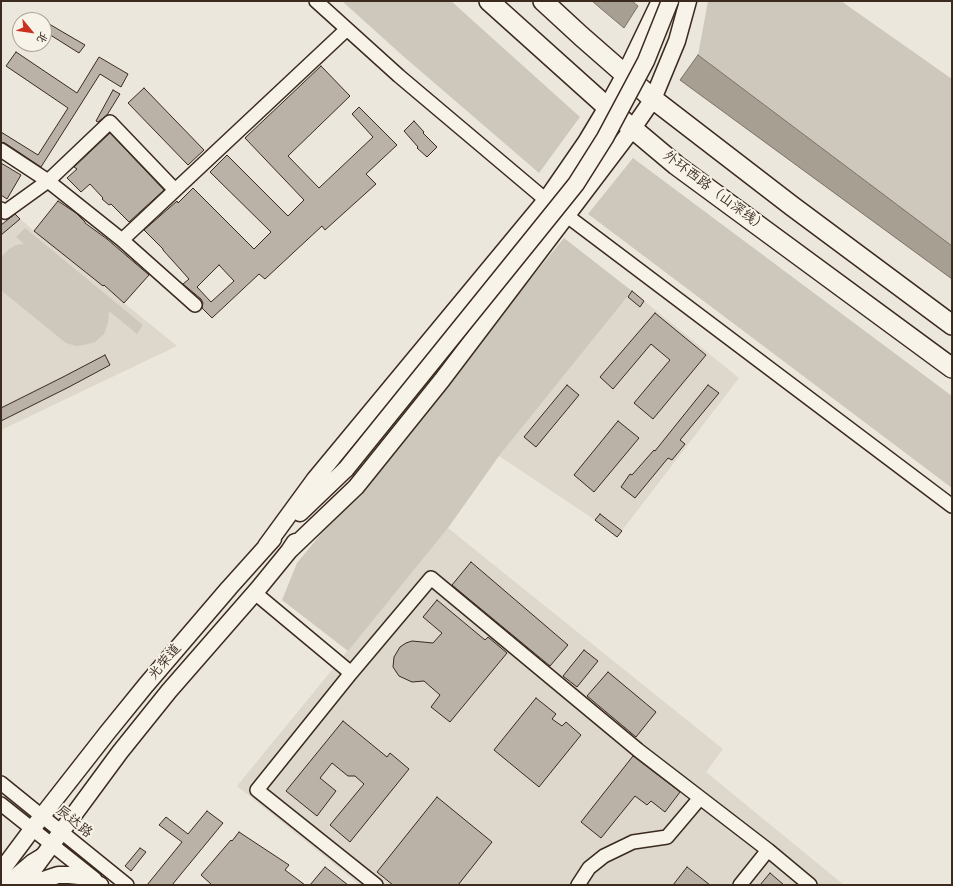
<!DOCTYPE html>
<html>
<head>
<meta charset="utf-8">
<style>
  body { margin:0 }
  #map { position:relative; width:953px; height:886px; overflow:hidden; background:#ece7dc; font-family:Pangolin,"LXGW WenKai TC",sans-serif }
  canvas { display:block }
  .frame { position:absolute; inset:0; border:2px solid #3b2a1e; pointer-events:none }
  .north { position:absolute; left:12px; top:12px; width:40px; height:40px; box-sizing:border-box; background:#f7f3e8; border:1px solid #aca397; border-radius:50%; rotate:119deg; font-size:11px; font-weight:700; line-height:16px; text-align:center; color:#3b2a1e }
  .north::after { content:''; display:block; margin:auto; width:14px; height:18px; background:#c8321e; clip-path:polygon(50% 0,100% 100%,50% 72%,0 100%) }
</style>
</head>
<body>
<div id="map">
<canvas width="953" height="886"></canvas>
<div class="frame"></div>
<div class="north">北</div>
</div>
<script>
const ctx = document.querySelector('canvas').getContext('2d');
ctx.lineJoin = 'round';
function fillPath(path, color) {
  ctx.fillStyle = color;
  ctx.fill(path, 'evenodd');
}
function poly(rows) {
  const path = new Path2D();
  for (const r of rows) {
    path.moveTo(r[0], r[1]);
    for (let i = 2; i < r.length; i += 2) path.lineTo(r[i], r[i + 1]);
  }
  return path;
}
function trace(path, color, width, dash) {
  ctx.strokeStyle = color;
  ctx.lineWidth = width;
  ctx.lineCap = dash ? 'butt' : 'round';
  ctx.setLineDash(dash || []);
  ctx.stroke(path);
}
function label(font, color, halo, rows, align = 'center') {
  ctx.font = font + ' Pangolin,"LXGW WenKai TC",sans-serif';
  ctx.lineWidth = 4;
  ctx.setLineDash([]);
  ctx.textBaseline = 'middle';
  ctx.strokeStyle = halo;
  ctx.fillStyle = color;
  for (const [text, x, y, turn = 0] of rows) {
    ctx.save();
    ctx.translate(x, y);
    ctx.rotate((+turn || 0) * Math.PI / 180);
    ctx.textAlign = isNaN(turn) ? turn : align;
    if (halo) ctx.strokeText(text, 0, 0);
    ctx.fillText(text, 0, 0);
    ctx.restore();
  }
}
const built = poly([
  [15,214,34,231,108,289,124,303,177,346,1,430,1,225],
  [632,291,739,378,617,537,595,520,499,456],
  [448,528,723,749,706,772,844,885,360,885,237,786]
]);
const green = poly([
  [342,1,451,1,580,117,539,173,403,56],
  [708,1,841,1,952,79,952,246,698,55],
  [633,158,952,396,952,488,588,214],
  [25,228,143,325,137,334,109,311,108,323,104,334,95,342,84,345,76,346,66,343,3,292,1,288,1,257,9,249,16,245,24,244,16,237],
  [564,238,632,291,499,456,448,528,348,651,282,600,297,563]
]);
const water = poly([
  [592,1,632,1,638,6,624,28,592,1],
  [698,55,952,246,952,279,680,80,698,55]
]);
const building = poly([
  [44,21,85,45,79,53,44,31,44,21],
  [16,52,77,93,99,57,128,74,121,87,100,74,41,167,5,143,1,142,1,132,38,155,68,108,6,66,16,52],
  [321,66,350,96,288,156,319,188,373,137,352,114,359,107,397,145,366,174,376,184,325,230,322,226,265,279,259,274,212,318,202,308,203,303,201,299,183,284,189,279,172,260,163,250,163,249,144,230,177,201,178,203,193,188,254,249,271,232,210,172,227,155,288,216,304,200,245,138,321,66],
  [219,265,234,281,211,302,197,287,219,265],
  [144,88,204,150,188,165,128,103,144,88],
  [113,90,120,94,107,115,98,122,96,121,113,90],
  [414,121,424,132,423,133,437,147,427,157,417,148,418,147,404,131,414,121],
  [110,133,164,190,129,222,111,204,109,205,102,199,103,198,90,184,81,192,67,178,77,169,74,167,110,133],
  [1,163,21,175,7,199,1,195,1,163],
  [58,201,76,213,85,222,85,223,107,239,149,275,124,303,104,285,103,286,34,231,58,201],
  [15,214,20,219,1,235,1,225,15,214],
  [632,291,644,301,640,307,628,297,632,291],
  [655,313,706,355,653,419,634,403,670,360,651,344,613,389,600,377,655,313],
  [105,355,110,365,69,387,1,421,1,408,63,377,105,355],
  [567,385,579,395,536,447,524,437,567,385],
  [708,385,719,393,680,440,685,444,672,460,668,458,635,498,621,487,630,474,632,475,654,450,655,451,708,385],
  [618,421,639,438,594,492,574,475,618,421],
  [600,514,622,531,617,537,595,520,600,514],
  [471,562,568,645,550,666,452,585,471,562],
  [437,600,485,640,488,637,507,653,450,722,431,707,440,695,424,681,412,682,399,676,393,667,394,657,400,647,406,643,412,641,433,643,442,633,423,617,437,600],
  [584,650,598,661,577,687,563,676,584,650],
  [608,672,656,712,636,737,587,696,608,672],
  [536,698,556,714,552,719,562,726,566,722,581,735,539,787,494,750,536,698],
  [343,721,387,757,390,753,409,769,350,842,330,825,364,784,355,776,348,776,332,763,320,778,336,791,317,816,286,791,343,721],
  [633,756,680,792,665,812,651,801,647,805,635,796,601,838,581,822,633,756],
  [437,797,492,842,458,885,393,885,377,872,437,797],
  [207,811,223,823,172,885,147,885,182,842,159,825,166,817,188,834,207,811],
  [239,832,289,865,285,870,305,885,212,885,201,875,231,840,232,841,239,832],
  [140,848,146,852,131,871,125,866,140,848],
  [325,867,348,885,310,885,325,867],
  [687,867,710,885,673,885,687,867],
  [770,873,784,885,760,885,770,873]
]);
const minor = poly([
  [316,1,399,76,546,200,952,506],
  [1,150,48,181,110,122,175,190],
  [1,209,5,212,48,181,122,240,347,29],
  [122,240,195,305],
  [255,593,351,673],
  [1,783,127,885],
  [1,804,95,879],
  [4,885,32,861,42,855],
  [376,885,257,790,351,673,431,578,638,750,768,850,810,885],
  [578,885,589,868,604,856,633,842,667,837,700,798],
  [740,885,768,850]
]);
const major = poly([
  [300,513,346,469],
  [266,546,315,479,546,200,586,142,607,107,625,74,660,1],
  [289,551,356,487,442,380,633,128,653,99,677,41,688,1],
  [1,871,42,816,107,733,146,685,229,588,273,539],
  [22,885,120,752,169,691,258,589,289,551,295,542],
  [36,885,40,881,58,875,69,875,79,876,100,885]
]);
const highway = poly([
  [489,1,607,107,676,165,952,368],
  [543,1,581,36,653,99,792,206,952,325]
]);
const majorBridge = poly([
  [346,469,543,225,576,184,605,138,646,61,670,1]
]);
const streetNames = [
  ["外环西路（山深线）",715,192,37],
  ["光荣道",165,662,-50],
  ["辰达路",74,822,39]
];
fillPath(built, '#ddd7cc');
fillPath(green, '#cec8bc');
fillPath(water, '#a89f93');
trace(water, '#7c7064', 1);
fillPath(building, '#bab2a7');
trace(building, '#3b2a1e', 1);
trace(minor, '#3b2a1e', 16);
trace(major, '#3b2a1e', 19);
trace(highway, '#3b2a1e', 22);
trace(minor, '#f7f3e8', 13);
trace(major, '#f7f3e8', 16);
trace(highway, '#f7f3e8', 19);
trace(majorBridge, '#3b2a1e', 19, []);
trace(majorBridge, '#f7f3e8', 16);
label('14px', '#3b2a1e', '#f7f3e8', streetNames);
</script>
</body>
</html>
